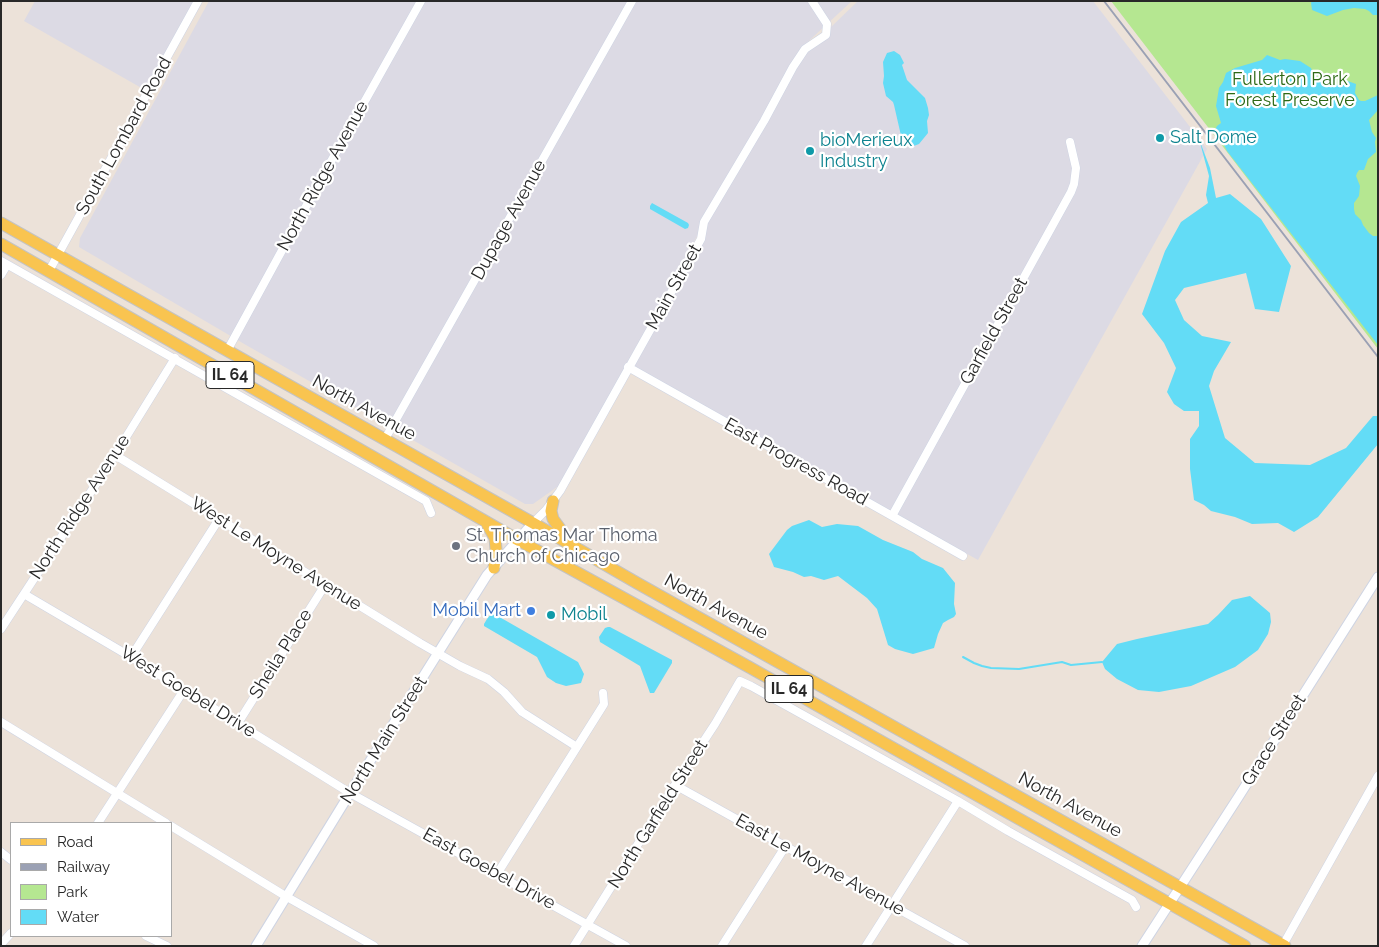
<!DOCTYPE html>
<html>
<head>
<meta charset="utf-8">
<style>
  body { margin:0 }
  #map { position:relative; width:1379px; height:947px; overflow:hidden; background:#ece2d9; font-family:Raleway,sans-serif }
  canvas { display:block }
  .frame { position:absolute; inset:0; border:2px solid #282828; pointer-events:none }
  .legend { position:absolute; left:10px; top:822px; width:162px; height:115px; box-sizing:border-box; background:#fff; border:1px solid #a9a9a9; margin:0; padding:6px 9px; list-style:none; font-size:15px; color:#282828 }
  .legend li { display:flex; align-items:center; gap:10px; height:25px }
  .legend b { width:25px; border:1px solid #a9a9a9 }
</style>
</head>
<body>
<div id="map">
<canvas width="1379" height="947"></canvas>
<div class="frame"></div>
<ul class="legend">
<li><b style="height:6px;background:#f9c450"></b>Road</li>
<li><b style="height:6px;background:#9ba1b4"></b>Railway</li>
<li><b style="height:14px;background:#b5e791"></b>Park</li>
<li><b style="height:14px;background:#63dcf6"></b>Water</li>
</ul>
</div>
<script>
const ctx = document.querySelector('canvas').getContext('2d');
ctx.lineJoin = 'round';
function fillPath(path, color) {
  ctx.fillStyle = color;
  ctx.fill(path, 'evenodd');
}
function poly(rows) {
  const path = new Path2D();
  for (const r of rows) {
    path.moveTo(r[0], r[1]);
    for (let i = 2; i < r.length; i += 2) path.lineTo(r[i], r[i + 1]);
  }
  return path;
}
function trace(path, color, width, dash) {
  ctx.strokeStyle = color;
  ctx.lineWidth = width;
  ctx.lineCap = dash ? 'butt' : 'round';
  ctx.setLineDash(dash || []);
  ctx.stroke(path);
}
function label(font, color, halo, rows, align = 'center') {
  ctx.font = font + ' Raleway,sans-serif';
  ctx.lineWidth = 4.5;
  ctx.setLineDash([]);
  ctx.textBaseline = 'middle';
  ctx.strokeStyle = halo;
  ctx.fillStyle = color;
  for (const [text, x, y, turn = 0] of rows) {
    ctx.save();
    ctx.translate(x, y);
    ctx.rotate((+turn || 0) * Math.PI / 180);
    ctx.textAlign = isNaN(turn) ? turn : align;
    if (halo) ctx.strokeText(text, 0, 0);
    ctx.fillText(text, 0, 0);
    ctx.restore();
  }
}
const industrial = poly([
  [35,1,194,1,145,90,24,21],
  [209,1,852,1,800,49,560,485,533,504,525,504,246,345,79,247,80,238],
  [858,1,1093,1,1207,149,978,560,631,367,707,221,806,51]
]);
const green = poly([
  [1111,1,1378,1,1378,349,1204,122]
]);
const water = poly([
  [1312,1,1378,1,1378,15,1373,15,1369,11,1365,9,1354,8,1343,10,1327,16,1312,10,1311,3],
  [894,51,900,55,904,63,902,65,907,80,925,98,928,108,929,115,927,121,928,133,919,144,911,147,903,143,902,140,894,105,893,102,886,96,883,83,884,76,883,62,887,53],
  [1267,55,1280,60,1285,59,1300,61,1311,68,1314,76,1318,77,1327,85,1331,83,1338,85,1340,81,1345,80,1356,84,1355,93,1359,100,1361,101,1365,101,1378,95,1378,110,1369,120,1372,132,1376,138,1375,142,1376,152,1368,159,1364,170,1359,170,1357,173,1356,176,1360,186,1359,196,1354,203,1354,209,1355,214,1361,220,1363,225,1369,233,1373,236,1378,236,1378,345,1227,151,1223,143,1223,135,1221,133,1216,134,1214,132,1217,126,1221,123,1216,106,1219,88,1223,82,1226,73,1235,68,1262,60],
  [1199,139,1210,168,1216,198,1230,194,1261,219,1291,266,1279,312,1255,309,1246,273,1184,288,1175,300,1184,320,1202,336,1231,342,1214,371,1209,386,1225,438,1255,463,1310,465,1346,448,1373,416,1378,416,1378,444,1318,517,1294,532,1278,523,1252,524,1235,517,1211,511,1204,505,1194,500,1190,469,1190,439,1199,426,1199,411,1184,411,1174,404,1167,392,1176,368,1164,343,1142,314,1165,251,1181,222,1208,203,1206,195,1209,176],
  [652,203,688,223,689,225,688,228,685,229,650,209,650,206],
  [809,520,822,527,837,524,858,526,883,540,913,552,922,559,943,568,955,583,954,604,956,614,954,617,948,620,943,623,938,634,934,648,913,654,895,649,888,645,877,609,867,598,838,576,824,580,811,576,804,577,793,572,774,567,769,554,787,530,792,526],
  [1250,596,1270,613,1271,622,1268,634,1258,650,1235,667,1191,686,1159,692,1138,690,1117,679,1105,669,1102,662,1117,644,1137,639,1208,624,1218,615,1232,600],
  [491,614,496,615,578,662,584,674,581,683,566,686,556,683,547,677,537,657,484,626,484,624,487,619],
  [608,627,610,627,672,660,672,663,654,693,650,693,640,666,600,642,599,637,605,628]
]);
const stream = poly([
  [963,657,974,663,982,666,991,668,1019,669,1062,662,1071,665,1102,662]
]);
const minor = poly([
  [1,261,426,501,431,513],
  [49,271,198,1],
  [1,275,7,265],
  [227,351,315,190,421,1],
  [628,367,963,556],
  [385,439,632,1],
  [115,455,420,643,460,666,488,679,504,692,522,712,577,747],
  [892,516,1071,192,1074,184,1076,168,1070,142],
  [533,523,546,510,560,491,701,239,704,222,764,121,793,67,805,49,826,35,827,24,812,1],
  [24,594,131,657,350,793,626,946],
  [1,629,115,455,175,358],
  [131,657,219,519],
  [1,722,166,823],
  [238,723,325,585],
  [675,785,965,946],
  [98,823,184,690],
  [171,826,287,897,374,946],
  [1,852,11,860],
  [497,874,604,704,603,693],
  [146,936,167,946],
  [1,944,11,933],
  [1283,945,1378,776],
  [574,946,675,785,715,724,740,681,751,686,958,801,1008,831,1132,900,1136,907],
  [722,946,785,847],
  [866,946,958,801]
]);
const tertiary = poly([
  [256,946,350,793,487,575,533,523],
  [1142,946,1239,796,1378,577]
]);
const primary = poly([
  [1,223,533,523,637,583,1285,946],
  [1,244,518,540,749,667,1245,946],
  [553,501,551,511,553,519,570,542],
  [486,522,495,538,496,549,494,568]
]);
const rail = poly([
  [1104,1,1378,357]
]);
const markers = [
  [1160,138,5,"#0f9aa8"],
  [810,151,5,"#0f9aa8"],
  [456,546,5,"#6b7280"],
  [531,611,5,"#3f7fe0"],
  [551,615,5,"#0f9aa8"]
];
const shields = [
  [230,375,48],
  [789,689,48]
];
const shieldNames = [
  ["IL 64",230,375],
  ["IL 64",789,689]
];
const parkNames = [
  ["Fullerton Park",1290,80],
  ["Forest Preserve",1290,101]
];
const streetNames = [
  ["South Lombard Road",124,136,-61],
  ["North Ridge Avenue",323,176,-61],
  ["Dupage Avenue",509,220,-61],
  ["Main Street",674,287,-61],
  ["Garfield Street",994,331,-61],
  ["North Avenue",364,408,29],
  ["East Progress Road",796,462,29],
  ["North Ridge Avenue",80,507,-57],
  ["West Le Moyne Avenue",276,554,32],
  ["North Avenue",716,607,29],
  ["Sheila Place",281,654,-58],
  ["West Goebel Drive",188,692,32],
  ["North Main Street",384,740,-58],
  ["Grace Street",1274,740,-58],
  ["North Avenue",1070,805,29],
  ["North Garfield Street",658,814,-58],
  ["East Le Moyne Avenue",820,865,29],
  ["East Goebel Drive",489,869,29]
];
const cultureNames = [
  ["Salt Dome",1170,138],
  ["bioMerieux",820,141],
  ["Industry",820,162],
  ["Mobil",561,615]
];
const worshipNames = [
  ["St. Thomas Mar Thoma",466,536],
  ["Church of Chicago",466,557]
];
const shopNames = [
  ["Mobil Mart",521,611]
];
fillPath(industrial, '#dcdae4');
fillPath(green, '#b5e791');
fillPath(water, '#63dcf6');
trace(stream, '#63dcf6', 2);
trace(minor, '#ced4e3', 9);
trace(tertiary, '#ced4e3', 11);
trace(primary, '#c3c3c3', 13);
trace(minor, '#fff', 8);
trace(tertiary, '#fff', 9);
trace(primary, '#f9c450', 11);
trace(rail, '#9ba1b4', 2);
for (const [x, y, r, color] of markers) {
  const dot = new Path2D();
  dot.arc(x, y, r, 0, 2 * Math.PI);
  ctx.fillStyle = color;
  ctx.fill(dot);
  trace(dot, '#fff', 2);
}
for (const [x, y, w] of shields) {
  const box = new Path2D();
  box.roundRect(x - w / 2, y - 13.5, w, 27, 4);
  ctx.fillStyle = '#fff';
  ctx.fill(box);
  trace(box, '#282828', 1);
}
label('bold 16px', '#282828', null, shieldNames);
label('18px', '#2d6915', '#fff', parkNames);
label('18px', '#282828', '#fff', streetNames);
label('18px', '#0d838f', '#fff', cultureNames, 'left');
label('18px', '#5b616d', '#fff', worshipNames, 'left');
label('18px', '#366cbe', '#fff', shopNames, 'right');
</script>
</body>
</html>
